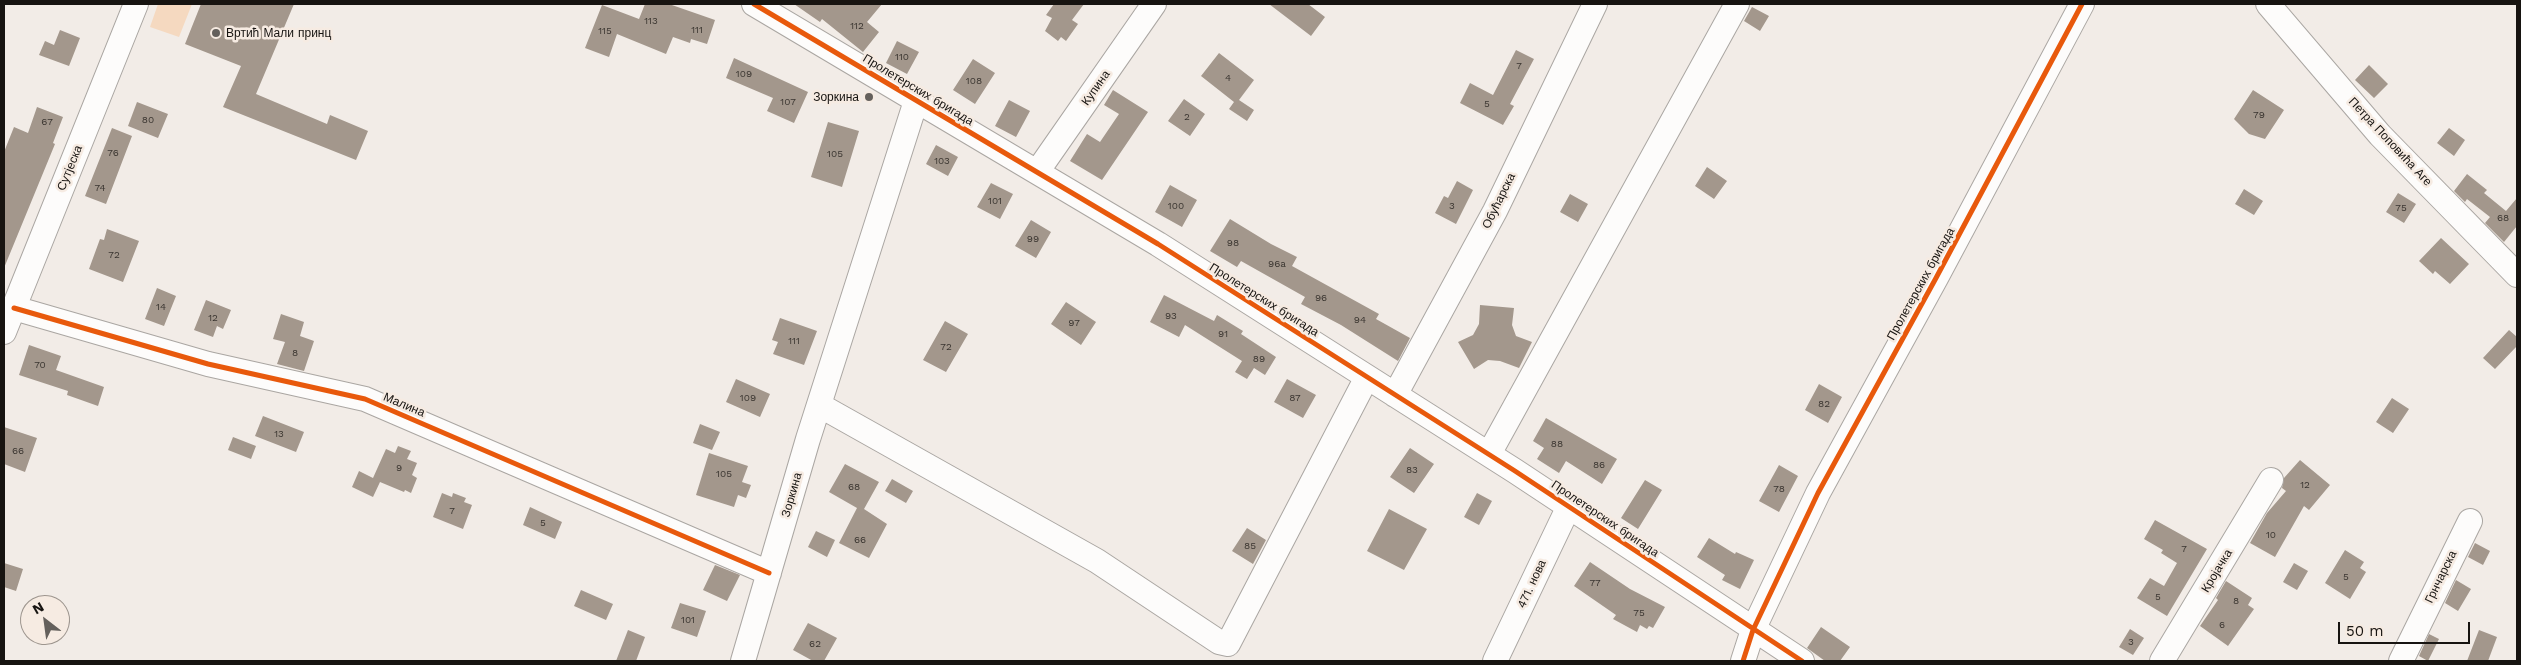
<!DOCTYPE html>
<html>
<head>
<meta charset="utf-8">
<style>
  body { margin:0 }
  #map { position:relative; width:2521px; height:665px; overflow:hidden; background:#f2ece7; font-family:"Work Sans",sans-serif }
  canvas { display:block }
  .frame { position:absolute; inset:0; border:5px solid #171411; pointer-events:none }
  .north { position:absolute; left:20px; top:595px; width:50px; height:50px; box-sizing:border-box; background:#f6ebe2; border:1px solid #9d958e; border-radius:50%; rotate:330deg; font-size:14px; font-weight:700; line-height:20px; text-align:center; color:#171411 }
  .north::after { content:''; display:block; margin:auto; width:18px; height:22px; background:#64605c; clip-path:polygon(50% 0,100% 100%,50% 72%,0 100%) }
  .scale { position:absolute; left:2338px; top:622px; width:132px; height:22px; box-sizing:border-box; border:2px solid #171411; border-top:0; padding-left:6px; font-size:15px; line-height:18px; white-space:nowrap; color:#171411; -webkit-text-stroke:4px #f6ebe2; paint-order:stroke }
</style>
</head>
<body>
<div id="map">
<canvas width="2521" height="665"></canvas>
<div class="frame"></div>
<div class="north">N</div>
<div class="scale">50 m</div>
</div>
<script>
const ctx = document.querySelector('canvas').getContext('2d');
ctx.lineJoin = 'round';
function fillPath(path, color) {
  ctx.fillStyle = color;
  ctx.fill(path, 'evenodd');
}
function poly(rows) {
  const path = new Path2D();
  for (const r of rows) {
    path.moveTo(r[0], r[1]);
    for (let i = 2; i < r.length; i += 2) path.lineTo(r[i], r[i + 1]);
  }
  return path;
}
function trace(path, color, width, dash) {
  ctx.strokeStyle = color;
  ctx.lineWidth = width;
  ctx.lineCap = dash ? 'butt' : 'round';
  ctx.setLineDash(dash || []);
  ctx.stroke(path);
}
function label(font, color, halo, rows, align = 'center') {
  ctx.font = font + ' "Work Sans",sans-serif';
  ctx.lineWidth = 5;
  ctx.setLineDash([]);
  ctx.textBaseline = 'middle';
  ctx.strokeStyle = halo;
  ctx.fillStyle = color;
  for (const [text, x, y, turn = 0] of rows) {
    ctx.save();
    ctx.translate(x, y);
    ctx.rotate((+turn || 0) * Math.PI / 180);
    ctx.textAlign = isNaN(turn) ? turn : align;
    if (halo) ctx.strokeText(text, 0, 0);
    ctx.fillText(text, 0, 0);
    ctx.restore();
  }
}
const green = poly([
  [158,4,192,4,179,37,150,27]
]);
const building = poly([
  [201,4,294,4,256,94,327,124,330,115,368,131,356,160,223,107,241,66,185,44],
  [645,4,669,4,715,20,707,44,691,39,690,43,673,37,666,54,617,34,609,57,585,48,602,5,639,19],
  [794,4,882,4,867,22,879,32,863,52,822,19,820,22],
  [1054,4,1084,4,1072,20,1078,24,1066,41,1061,37,1058,41,1045,31,1052,18,1046,15],
  [1269,4,1308,4,1325,17,1311,36],
  [1752,7,1769,16,1760,31,1744,21],
  [60,30,80,38,69,66,39,55,45,41,54,45],
  [897,41,919,52,907,74,886,63],
  [1516,50,1534,59,1510,104,1514,106,1503,125,1460,103,1470,83,1493,95],
  [1219,53,1254,80,1239,100,1254,110,1247,121,1229,109,1234,102,1201,76],
  [734,58,808,92,794,123,767,111,773,98,726,78],
  [973,59,995,73,975,104,953,90],
  [2369,65,2388,84,2374,98,2355,80],
  [1113,90,1148,112,1102,180,1070,161,1087,134,1100,142,1119,114,1104,105],
  [2253,90,2284,110,2265,139,2249,134,2234,119],
  [1184,99,1205,114,1190,136,1168,121],
  [1009,100,1030,111,1016,137,995,126],
  [137,102,168,114,158,138,128,126],
  [37,107,63,117,53,143,55,144,4,268,4,152,14,127,28,133],
  [828,122,859,131,842,187,811,177],
  [112,128,132,136,106,204,85,196],
  [2449,128,2465,140,2454,156,2437,143],
  [936,145,958,157,948,176,926,164],
  [1707,167,1727,181,1714,199,1695,186],
  [2467,174,2487,190,2484,193,2506,211,2517,198,2517,226,2504,242,2485,223,2490,217,2467,199,2465,202,2454,191],
  [1457,181,1473,190,1456,224,1435,213,1444,196,1448,198],
  [991,183,1013,194,1000,219,977,207],
  [1170,185,1197,200,1182,227,1155,212],
  [2244,189,2263,201,2254,215,2235,204],
  [2398,193,2416,204,2404,223,2386,212],
  [1570,194,1588,204,1578,222,1560,212],
  [1230,219,1271,244,1297,257,1292,266,1379,314,1376,319,1410,338,1398,361,1341,325,1301,304,1305,297,1241,261,1237,267,1210,251],
  [1031,220,1051,232,1036,258,1015,246],
  [107,229,139,241,123,282,89,269,100,239,104,240],
  [2441,238,2469,264,2450,284,2435,271,2433,274,2419,261],
  [157,288,176,296,164,326,145,319],
  [1164,295,1214,321,1217,315,1243,331,1241,334,1276,357,1265,375,1254,368,1247,379,1235,372,1242,361,1185,325,1179,337,1150,322],
  [206,300,231,310,223,329,217,326,213,337,194,330],
  [1066,302,1096,322,1081,345,1051,324],
  [1480,305,1514,308,1512,325,1516,336,1532,342,1519,368,1500,361,1488,360,1474,369,1458,342,1473,335,1479,324],
  [281,314,304,322,300,336,314,341,304,371,277,364,285,342,273,339],
  [780,318,817,331,804,365,773,354,778,342,772,340],
  [945,321,968,334,946,372,923,360],
  [2509,330,2517,337,2517,346,2495,369,2483,358],
  [29,345,61,356,56,370,104,387,98,406,67,395,68,391,19,375],
  [736,379,770,394,760,417,726,402],
  [1287,379,1316,395,1303,418,1274,402],
  [1819,384,1842,397,1828,423,1805,410],
  [2392,398,2409,409,2393,433,2376,422],
  [263,416,304,432,296,452,255,436],
  [1546,418,1617,459,1602,484,1566,461,1559,473,1537,459,1544,448,1533,441],
  [700,424,720,432,712,450,693,443],
  [4,427,37,438,25,472,4,464],
  [233,437,256,446,251,459,228,450],
  [398,446,411,451,407,459,417,463,412,475,417,478,411,493,405,490,404,492,380,482,373,497,352,487,359,471,373,478,386,449,395,453],
  [1410,448,1434,464,1414,493,1390,477],
  [709,453,748,466,742,482,751,485,746,498,738,495,734,507,696,495],
  [2300,460,2330,485,2309,510,2304,506,2275,557,2250,543,2267,513,2286,491,2282,488,2284,478],
  [845,464,879,482,864,509,887,524,869,558,839,543,857,508,829,492],
  [1779,465,1798,476,1779,512,1759,501],
  [892,479,913,491,906,503,885,491],
  [1645,480,1662,490,1638,529,1621,518],
  [442,493,452,497,453,493,466,498,464,502,472,505,463,529,433,517],
  [1477,493,1492,501,1479,525,1464,517],
  [530,507,562,522,555,539,523,525],
  [1389,509,1427,529,1404,570,1367,551],
  [2155,520,2207,549,2167,616,2137,598,2150,578,2164,586,2177,563,2161,553,2163,550,2144,539],
  [1247,528,1266,540,1253,564,1232,551],
  [816,531,835,540,827,557,808,547],
  [1709,538,1735,554,1736,552,1754,560,1740,589,1722,580,1725,575,1697,557],
  [2475,543,2490,551,2483,565,2468,557],
  [2345,550,2364,562,2360,568,2366,572,2350,599,2325,583],
  [1590,562,1630,589,1665,607,1653,628,1649,626,1647,629,1640,625,1637,632,1613,619,1616,615,1574,586],
  [4,563,23,569,16,591,4,587],
  [2294,563,2308,571,2297,590,2283,582],
  [715,565,740,575,727,601,703,590],
  [2456,580,2471,589,2458,611,2445,603],
  [2226,581,2252,598,2248,605,2254,609,2228,646,2200,626,2218,600,2216,598],
  [581,590,613,604,606,620,574,606],
  [680,603,706,611,697,637,671,628],
  [808,623,837,638,824,661,813,661,793,650],
  [1821,627,1850,647,1840,661,1825,661,1807,648],
  [2130,629,2144,638,2133,655,2119,647],
  [628,630,645,637,636,661,616,661],
  [2479,630,2497,637,2488,661,2467,661],
  [2429,634,2439,639,2428,661,2419,656]
]);
const minor = poly([
  [754,4,1158,244,1515,471,1802,661],
  [2268,4,2380,135,2517,275],
  [1037,172,1154,4],
  [14,308,208,364,365,399,769,573],
  [4,332,136,4],
  [1395,395,1495,211,1595,4],
  [819,405,1097,561,1219,642,1228,644,1367,377],
  [1489,454,1737,4],
  [743,661,808,439,916,101],
  [1495,661,1569,506],
  [1743,661,1753,630,1818,493,1936,278,2082,4],
  [2162,661,2271,480],
  [2401,661,2470,521]
]);
const cycleway = poly([
  [754,4,1158,244,1515,471,1802,661],
  [14,308,208,364,365,399,769,573],
  [1743,661,1753,630,1818,493,1936,278,2082,4]
]);
const markers = [
  [216,33,5,"#64605c"],
  [869,97,5,"#64605c"]
];
const numberNames = [
  ["113",651,21],
  ["112",857,26],
  ["111",697,30],
  ["115",605,31],
  ["110",902,57],
  ["7",1519,66],
  ["109",744,74],
  ["4",1228,78],
  ["108",974,81],
  ["107",788,102],
  ["5",1487,104],
  ["79",2259,115],
  ["2",1187,117],
  ["80",148,120],
  ["67",47,122],
  ["76",113,153],
  ["105",835,154],
  ["103",942,161],
  ["74",100,188],
  ["101",995,201],
  ["100",1176,206],
  ["3",1452,206],
  ["75",2401,208],
  ["68",2503,218],
  ["99",1033,239],
  ["98",1233,243],
  ["72",114,255],
  ["96a",1277,264],
  ["96",1321,298],
  ["14",161,307],
  ["93",1171,316],
  ["12",213,318],
  ["94",1360,320],
  ["97",1074,323],
  ["91",1223,334],
  ["111",794,341],
  ["72",946,347],
  ["8",295,353],
  ["89",1259,359],
  ["70",40,365],
  ["109",748,398],
  ["87",1295,398],
  ["82",1824,404],
  ["13",279,434],
  ["88",1557,444],
  ["66",18,451],
  ["86",1599,465],
  ["9",399,468],
  ["83",1412,470],
  ["105",724,474],
  ["12",2305,485],
  ["68",854,487],
  ["78",1779,489],
  ["7",452,511],
  ["5",543,523],
  ["10",2271,535],
  ["66",860,540],
  ["85",1250,546],
  ["7",2184,549],
  ["5",2346,577],
  ["77",1595,583],
  ["5",2158,597],
  ["8",2236,601],
  ["75",1639,613],
  ["101",688,620],
  ["6",2222,625],
  ["3",2131,642],
  ["62",815,644]
];
const poiNames = [
  ["Вртић Мали принц",226,33],
  ["Зоркина",859,97,"right"]
];
const streetNames = [
  ["Купина",1096,88,-55],
  ["Пролетерских бригада",918,90,31],
  ["Петра Поповића Аге",2390,142,47],
  ["Сутјеска",70,168,-68],
  ["Обућарска",1499,201,-64],
  ["Пролетерских бригада",1921,284,-61],
  ["Пролетерских бригада",1264,300,32],
  ["Малина",404,405,23],
  ["Зоркина",792,495,-74],
  ["Пролетерских бригада",1605,519,34],
  ["Кројачка",2217,571,-59],
  ["Грнчарска",2441,577,-64],
  ["471. нова",1532,584,-65]
];
fillPath(green, '#f5d9c0');
fillPath(building, '#a3978c');
trace(minor, '#aaa6a2', 26);
trace(minor, '#fdfcfb', 24);
trace(cycleway, '#e8590c', 5);
for (const [x, y, r, color] of markers) {
  const dot = new Path2D();
  dot.arc(x, y, r, 0, 2 * Math.PI);
  ctx.fillStyle = color;
  ctx.fill(dot);
  trace(dot, '#f6ebe2', 2);
}
label('10px', '#3a3530', null, numberNames);
label('12px', '#171411', '#f6ebe2', poiNames, 'left');
label('12px', '#171411', '#f6ebe2', streetNames);
</script>
</body>
</html>
